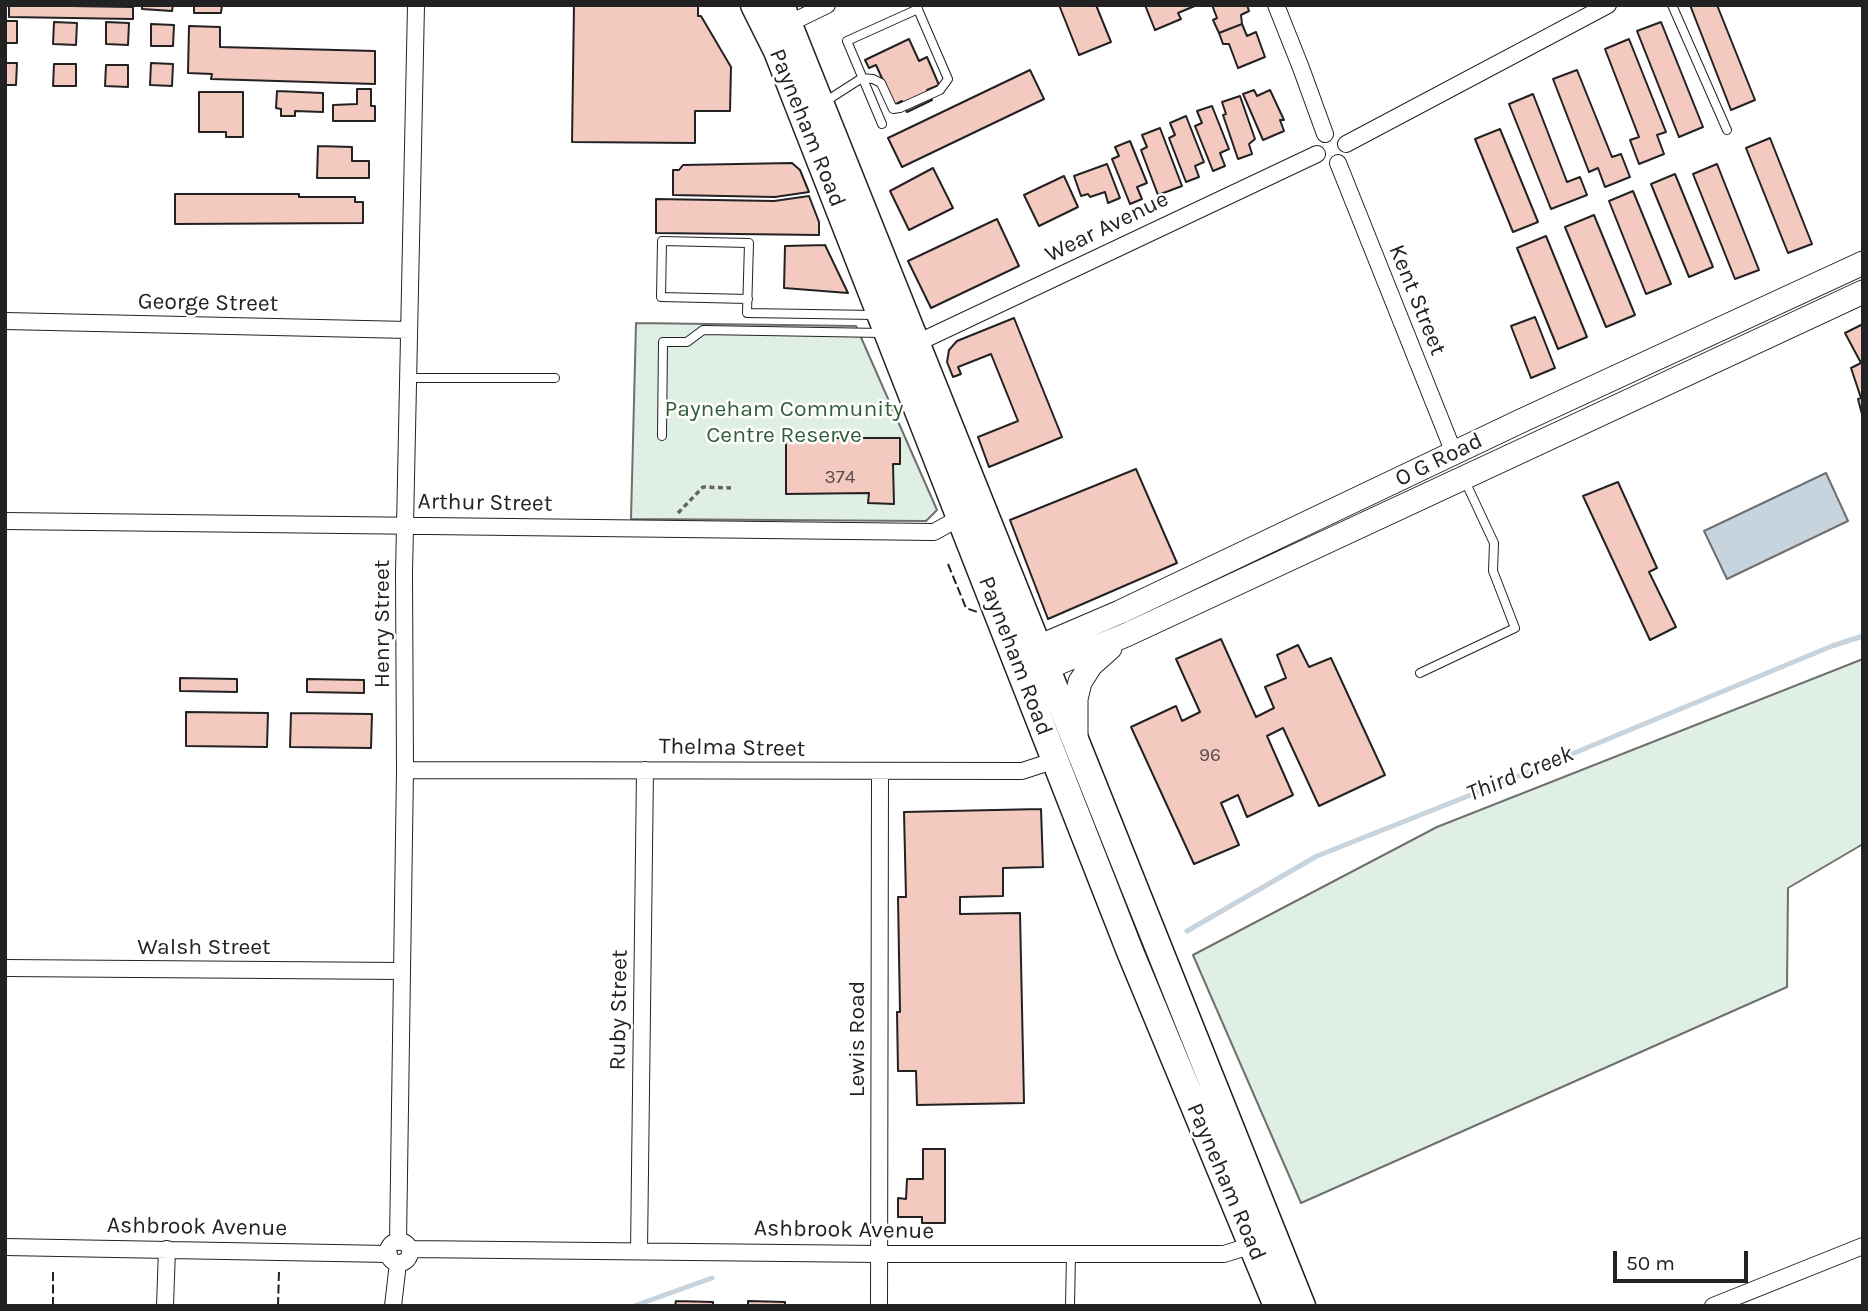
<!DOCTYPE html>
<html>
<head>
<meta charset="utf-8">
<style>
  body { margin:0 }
  #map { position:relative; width:1868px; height:1311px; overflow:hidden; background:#fff; font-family:Karla,sans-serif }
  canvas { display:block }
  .frame { position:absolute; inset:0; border:7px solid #222; pointer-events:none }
  .scale { position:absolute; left:1613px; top:1251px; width:135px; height:32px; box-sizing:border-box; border:4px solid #222; border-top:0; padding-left:9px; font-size:21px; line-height:24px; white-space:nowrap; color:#222; -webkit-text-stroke:5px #fff; paint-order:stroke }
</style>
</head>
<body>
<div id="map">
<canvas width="1868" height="1311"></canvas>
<div class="frame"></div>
<div class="scale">50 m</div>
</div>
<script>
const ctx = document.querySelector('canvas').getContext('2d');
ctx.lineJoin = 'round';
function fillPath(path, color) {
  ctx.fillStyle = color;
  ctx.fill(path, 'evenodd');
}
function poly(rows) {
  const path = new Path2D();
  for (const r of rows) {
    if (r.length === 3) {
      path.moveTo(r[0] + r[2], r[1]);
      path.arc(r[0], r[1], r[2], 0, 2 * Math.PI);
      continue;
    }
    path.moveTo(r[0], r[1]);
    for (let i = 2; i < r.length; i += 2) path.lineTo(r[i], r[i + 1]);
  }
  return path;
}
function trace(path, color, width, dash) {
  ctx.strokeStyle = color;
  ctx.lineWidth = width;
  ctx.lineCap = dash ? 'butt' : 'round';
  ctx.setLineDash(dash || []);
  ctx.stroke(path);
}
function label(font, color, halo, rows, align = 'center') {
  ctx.font = font + ' Karla,sans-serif';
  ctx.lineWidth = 5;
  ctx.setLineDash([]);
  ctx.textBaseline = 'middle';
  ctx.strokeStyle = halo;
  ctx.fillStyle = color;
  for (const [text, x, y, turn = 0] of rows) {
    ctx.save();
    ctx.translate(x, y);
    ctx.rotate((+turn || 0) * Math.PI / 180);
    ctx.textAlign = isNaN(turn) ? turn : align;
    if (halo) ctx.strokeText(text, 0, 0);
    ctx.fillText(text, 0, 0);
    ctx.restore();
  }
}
const green = poly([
  [636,323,856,326,937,510,926,521,631,519,636,323],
  [1863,659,1863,844,1788,888,1787,987,1301,1203,1193,955,1437,827,1863,659]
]);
const water = poly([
  [1826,473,1848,521,1727,579,1704,531,1826,473]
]);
const stream = poly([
  [1187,931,1317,856,1526,773,1832,646,1863,636],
  [634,1306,712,1278]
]);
const building = poly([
  [9,5,133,7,133,19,9,17,9,5],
  [142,5,173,5,172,11,142,9,142,5],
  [194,5,222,5,221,13,194,13,194,5],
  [574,5,698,5,698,16,701,16,731,67,730,111,695,111,695,143,572,142,574,5],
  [1059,5,1096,5,1111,42,1079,55,1059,5],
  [1145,5,1197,5,1178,13,1181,19,1155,30,1145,5],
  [1212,5,1247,5,1249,11,1241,15,1242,24,1219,33,1213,20,1217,18,1212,5],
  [1690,5,1717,5,1755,100,1731,110,1690,5],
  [5,21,17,21,17,43,5,43,5,21],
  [54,22,77,23,76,45,53,44,54,22],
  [106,22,129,23,128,45,106,44,106,22],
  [1661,22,1703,127,1679,137,1637,31,1661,22],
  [151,24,174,25,173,46,151,46,151,24],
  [1242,24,1247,36,1256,32,1265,57,1238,68,1229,44,1223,44,1219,33,1242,24],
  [189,26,220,27,220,47,375,51,375,84,211,79,212,74,188,73,189,26],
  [909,39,919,61,927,57,939,85,927,90,932,100,907,112,902,101,894,105,876,65,869,68,865,60,909,39],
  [1629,39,1666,132,1657,135,1664,154,1639,164,1630,140,1639,137,1605,49,1629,39],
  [5,63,17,63,16,85,5,85,5,63],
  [151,63,173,64,172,86,150,85,151,63],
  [54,64,76,64,76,86,53,86,54,64],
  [106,65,128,65,128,87,105,86,106,65],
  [1030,70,1044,99,902,167,888,138,1030,70],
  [1577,70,1612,157,1621,154,1630,177,1605,187,1598,168,1589,172,1553,79,1577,70],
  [357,89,371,89,371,106,375,106,375,121,333,121,333,105,357,104,357,89],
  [1254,90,1257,96,1270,90,1284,120,1280,120,1284,131,1263,140,1243,94,1254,90],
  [277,91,323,93,323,112,295,111,295,116,281,116,281,109,276,108,277,91],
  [199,92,243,92,243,137,226,137,226,132,199,132,199,92],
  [1533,94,1567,182,1580,177,1587,195,1551,209,1509,104,1533,94],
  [1240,96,1255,139,1249,144,1252,154,1238,159,1223,115,1226,114,1222,102,1240,96],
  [1212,106,1229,149,1220,153,1225,166,1213,171,1195,126,1202,123,1197,111,1212,106],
  [1186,116,1204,162,1195,166,1199,177,1186,182,1169,138,1175,135,1170,123,1186,116],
  [1160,128,1182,186,1158,195,1141,150,1147,147,1142,135,1160,128],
  [1500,129,1538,222,1513,232,1475,139,1500,129],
  [1770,138,1812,244,1788,253,1746,148,1770,138],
  [1130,141,1147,183,1137,187,1142,199,1130,204,1112,159,1119,156,1115,147,1130,141],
  [318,146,352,147,352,161,369,161,369,178,317,178,318,146],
  [792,163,800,170,809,192,775,197,673,195,673,170,679,170,683,165,792,163],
  [1107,164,1120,198,1108,203,1105,192,1090,197,1088,194,1081,196,1074,176,1107,164],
  [1717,164,1759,270,1735,279,1693,174,1717,164],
  [933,168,953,208,909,230,890,191,933,168],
  [1675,174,1713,267,1689,277,1651,184,1675,174],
  [1064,176,1078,207,1039,226,1024,195,1064,176],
  [1633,191,1671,284,1646,294,1609,201,1633,191],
  [175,194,299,194,299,197,355,197,355,202,363,202,363,223,175,224,175,194],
  [809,196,819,222,819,235,656,233,656,199,774,201,809,196],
  [1594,215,1635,315,1606,327,1565,227,1594,215],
  [997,219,1019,266,931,308,908,261,997,219],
  [1546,236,1587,337,1558,349,1517,248,1546,236],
  [825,245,848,293,784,288,785,246,825,245],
  [1535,317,1555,368,1531,378,1511,326,1535,317],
  [1014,318,1062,437,989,467,978,437,1018,421,991,354,958,367,961,374,953,377,947,362,949,350,957,341,1014,318],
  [1863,324,1863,418,1858,399,1861,398,1851,368,1861,363,1845,333,1863,324],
  [786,438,900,438,900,464,893,464,894,504,868,503,869,493,786,494,786,438],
  [1136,469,1177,563,1048,619,1010,520,1136,469],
  [1618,482,1657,568,1649,572,1676,627,1650,640,1583,496,1618,482],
  [1221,639,1256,717,1274,708,1265,687,1286,678,1277,655,1298,645,1309,667,1331,658,1385,775,1319,806,1283,728,1267,736,1293,795,1247,817,1238,795,1221,803,1239,845,1194,864,1131,727,1176,706,1182,721,1200,712,1176,659,1221,639],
  [180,678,237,679,237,692,180,691,180,678],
  [307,679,364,680,364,693,307,692,307,679],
  [186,712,268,713,267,747,186,746,186,712],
  [291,713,372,714,371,748,290,747,291,713],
  [1041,809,1043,867,1003,868,1003,896,960,897,960,914,1020,913,1024,1103,917,1105,916,1071,898,1071,897,1012,900,1012,898,897,906,897,904,812,1041,809],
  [923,1149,945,1149,945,1223,922,1223,922,1217,898,1217,898,1198,906,1199,907,1179,923,1179,923,1149],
  [676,1301,713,1302,713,1306,675,1306,676,1301],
  [748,1301,785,1302,785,1306,748,1306,748,1301]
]);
const path = poly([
  [678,513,703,487,731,488]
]);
const service = poly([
  [1672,5,1727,130],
  [823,103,862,78,873,79,881,83,893,109,900,108,940,90,948,79,916,5],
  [882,124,847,41,918,9],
  [748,299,661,297,662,241,749,243,747,313,875,315],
  [408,378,555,378],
  [662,436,663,342,687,342,703,330,882,333],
  [1420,673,1515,628,1493,571,1494,543,1465,481],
  [1070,1306,1071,1254]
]);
const minor = poly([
  [1276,5,1301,68,1325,134],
  [788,24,827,5],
  [1346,144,1608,5],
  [1338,163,1454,453],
  [5,321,409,330],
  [917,343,1317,154],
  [5,521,934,532,961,517],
  [405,770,1022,771,1056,760],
  [5,968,402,971],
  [399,1252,11],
  [398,1242,405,770,404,573,416,5],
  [5,1247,389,1254],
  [410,1249,879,1254,1224,1254,1240,1249,1258,1240],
  [639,1251,645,770],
  [165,1306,167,1249],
  [393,1306,398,1263],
  [879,1306,880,772],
  [1713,1306,1863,1246]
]);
const secondary = poly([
  [1022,654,1120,612,1523,420,1863,263],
  [1029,675,1126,635,1863,292],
  [1076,735,1076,699,1080,682,1091,665,1110,648]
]);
const primary = poly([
  [754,5,777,51,1131,954,1277,1306],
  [781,5,1302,1306]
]);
const fence = poly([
  [948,564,966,608,977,612],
  [53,1306,53,1271],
  [278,1306,279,1271]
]);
const numberNames = [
  ["374",840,478],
  ["96",1210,756]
];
const streetNames = [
  ["Payneham Road",807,128,68],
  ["Wear Avenue",1107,227,-26],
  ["Kent Street",1417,300,68],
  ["George Street",208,303,1],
  ["O G Road",1439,460,-26],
  ["Arthur Street",485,503,1],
  ["Henry Street",382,624,-90],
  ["Payneham Road",1015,656,69],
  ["Thelma Street",732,748,1],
  ["Walsh Street",204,947],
  ["Ruby Street",619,1010,-89],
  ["Lewis Road",857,1039,-90],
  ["Payneham Road",1226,1182,67],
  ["Ashbrook Avenue",197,1227,1],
  ["Ashbrook Avenue",844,1230,1]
];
const parkNames = [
  ["Payneham Community",784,409],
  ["Centre Reserve",784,435]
];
const waterNames = [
  ["Third Creek",1520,774,-22]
];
fillPath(green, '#e0efe3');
trace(green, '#6f6f6f', 2);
fillPath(water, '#c7d3dd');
trace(water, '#6f6f6f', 2);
trace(stream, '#c7d3dd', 5);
fillPath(building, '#f3c9c0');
trace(building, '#222', 2);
trace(service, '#222', 10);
trace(minor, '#222', 18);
trace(secondary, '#222', 25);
trace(primary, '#222', 29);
trace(path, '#646464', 3.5, [5, 3.5]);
trace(service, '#fff', 8);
trace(minor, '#fff', 16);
trace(secondary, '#fff', 23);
trace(primary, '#fff', 26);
trace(fence, '#222', 2, [9, 3.5]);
label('19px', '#564c4a', null, numberNames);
label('23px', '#222', '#fff', streetNames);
label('23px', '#2f5e38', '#fff', parkNames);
label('italic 24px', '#222', '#fff', waterNames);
</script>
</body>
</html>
